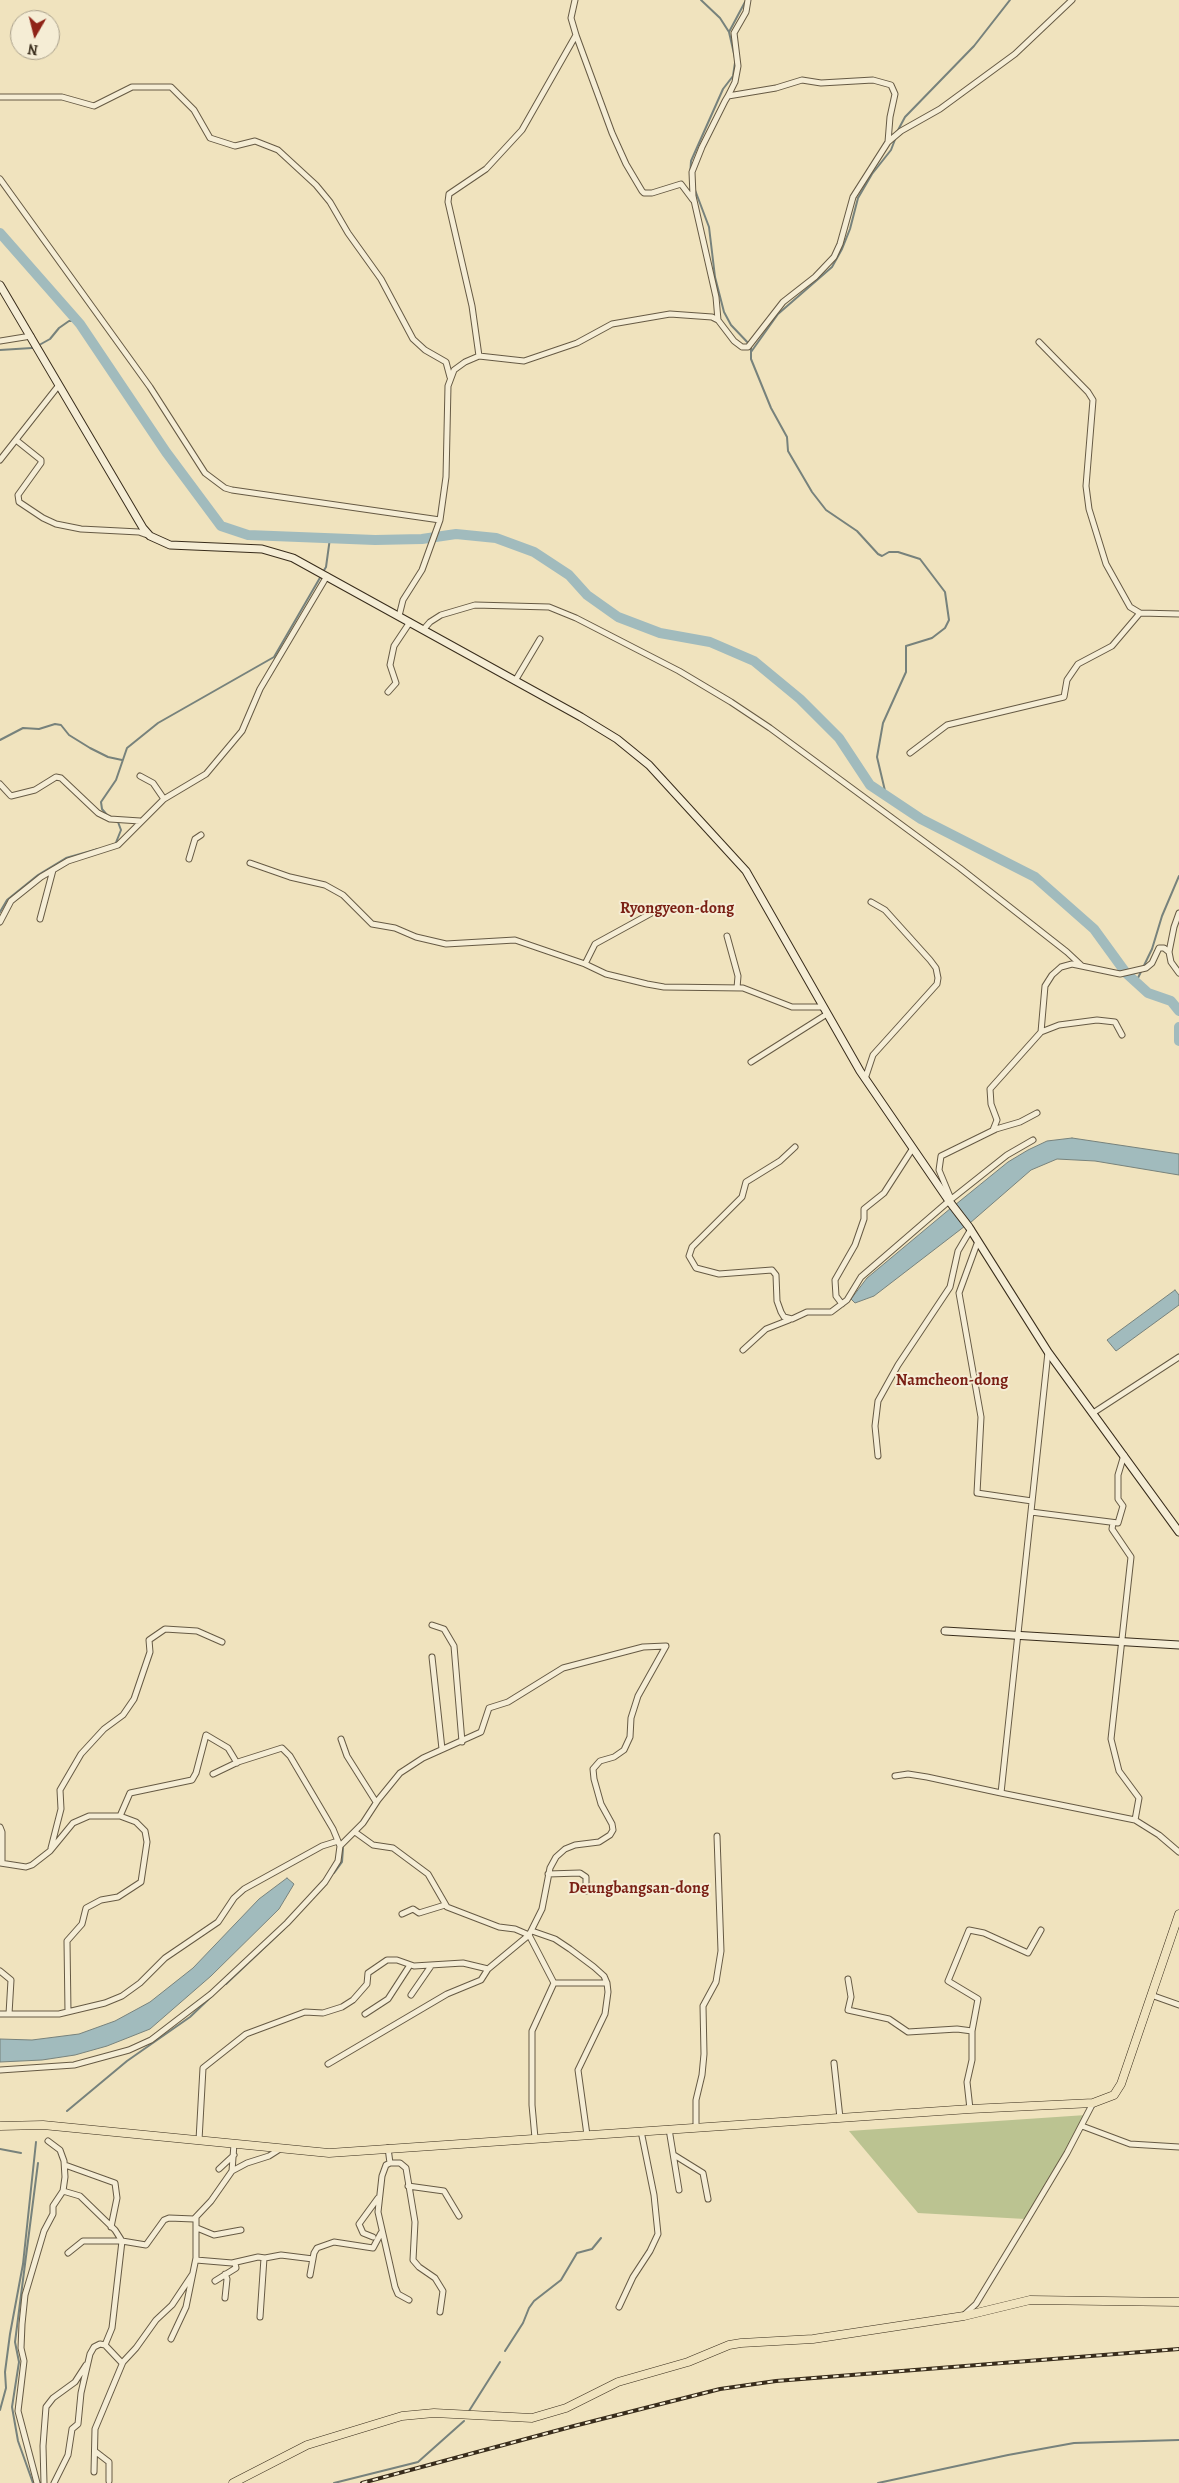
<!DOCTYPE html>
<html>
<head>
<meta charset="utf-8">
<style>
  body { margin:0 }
  #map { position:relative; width:1179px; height:2483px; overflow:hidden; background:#f0e3be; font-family:Alegreya,serif }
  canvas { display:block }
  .north { position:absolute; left:10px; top:10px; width:50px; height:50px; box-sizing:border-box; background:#f5edd5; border:1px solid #a9a08b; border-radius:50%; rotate:188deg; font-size:14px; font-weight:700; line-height:20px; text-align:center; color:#382c1b }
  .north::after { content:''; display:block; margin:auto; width:18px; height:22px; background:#8f2418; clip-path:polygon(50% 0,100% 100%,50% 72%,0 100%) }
</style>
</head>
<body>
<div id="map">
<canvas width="1179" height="2483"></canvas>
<div class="north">N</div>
</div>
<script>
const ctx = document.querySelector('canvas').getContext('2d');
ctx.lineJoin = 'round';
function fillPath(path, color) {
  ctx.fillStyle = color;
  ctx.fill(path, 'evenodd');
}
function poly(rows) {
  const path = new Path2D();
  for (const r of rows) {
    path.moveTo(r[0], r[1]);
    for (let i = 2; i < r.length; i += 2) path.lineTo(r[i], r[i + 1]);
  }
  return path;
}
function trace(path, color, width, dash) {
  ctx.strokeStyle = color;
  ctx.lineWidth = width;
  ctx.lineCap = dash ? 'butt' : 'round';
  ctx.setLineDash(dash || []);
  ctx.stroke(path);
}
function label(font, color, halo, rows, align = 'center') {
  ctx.font = font + ' Alegreya,serif';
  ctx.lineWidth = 4;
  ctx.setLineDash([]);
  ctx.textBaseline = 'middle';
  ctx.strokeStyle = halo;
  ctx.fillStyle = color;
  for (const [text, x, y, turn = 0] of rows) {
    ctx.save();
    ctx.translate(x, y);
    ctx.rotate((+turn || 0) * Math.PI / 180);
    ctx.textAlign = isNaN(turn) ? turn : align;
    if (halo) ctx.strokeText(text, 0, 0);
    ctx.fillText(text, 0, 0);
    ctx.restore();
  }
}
const green = poly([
  [1086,2115,1025,2219,918,2213,849,2131]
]);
const water = poly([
  [1072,1138,1179,1154,1179,1175,1095,1161,1057,1159,1031,1170,970,1223,955,1205,1008,1162,1028,1150,1047,1141,1072,1138],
  [951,1208,965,1226,874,1296,855,1303,851,1299,867,1278,951,1208],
  [1175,1290,1179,1295,1179,1305,1116,1351,1107,1340,1175,1290],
  [287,1878,294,1884,279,1909,211,1976,150,2029,107,2046,75,2055,42,2060,0,2062,0,2039,32,2040,79,2034,115,2021,150,2002,193,1968,259,1899,287,1878]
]);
const stream = poly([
  [701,0,720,18,729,32,735,58],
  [729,32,745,2],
  [897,132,905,117,974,46,1010,0],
  [690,177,691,161,723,89,733,76,735,63],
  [695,190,709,227,715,277,724,312,731,325,751,346,751,359,771,408,787,437,788,451,812,492,826,510,857,531,878,554,882,556,889,552,898,552,920,559,945,592,949,620,945,628,932,638,906,646,906,672,883,723,877,757,886,795],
  [41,344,50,339,59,328,69,321,74,321,80,324],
  [0,350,32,348],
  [751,352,778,314,832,267,842,249,850,229,858,198,872,174,891,150,896,137],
  [323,572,326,567,330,538],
  [0,740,23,728,39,729,55,724,61,725,69,735,90,748,108,757,122,760],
  [107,815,102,809,101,802,116,780,127,748,158,723,274,657,321,576],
  [115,845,121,830,118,822],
  [0,912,7,900,38,875,66,858,98,849],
  [1136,982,1152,949,1162,916,1179,876],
  [334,1873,342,1862,343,1848],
  [226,1984,284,1929],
  [67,2111,127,2061,190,2017,213,1995],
  [0,2149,21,2153],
  [505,2351,523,2323,529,2308,534,2301,561,2280,577,2253,592,2249,601,2238],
  [0,2410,6,2388,5,2372,10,2334,23,2264,36,2142],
  [469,2411,500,2362],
  [33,2483,18,2441,12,2407,19,2362,15,2342,38,2163],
  [334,2483,418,2462,464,2421],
  [878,2483,1008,2455,1074,2443,1179,2440]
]);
const river = poly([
  [0,233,80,324,166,452,221,526,248,535,375,540,422,539,456,534,496,538,534,552,569,575,587,595,618,617,660,633,710,642,754,661,800,699,839,738,870,785,921,819,1035,877,1094,929,1126,973,1148,993,1171,1001,1179,1011],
  [1179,1027,1179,1041]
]);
const minor = poly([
  [575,0,571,18,576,35,612,133,626,164,642,191,644,193,652,193,681,184,693,200],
  [728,96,735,82,738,66,734,33,746,12,748,0],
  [0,97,62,97,94,106,132,87,171,87,194,110,210,138,235,146,255,141,278,150,316,185,330,202,348,233,381,279,413,339,425,350,446,362,450,377],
  [888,142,901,131,940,109,1015,54,1072,0],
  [0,179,150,387,205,473,225,488,232,490,440,520],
  [0,341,31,336],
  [1039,342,1088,392,1093,400,1086,486,1089,509,1106,564,1130,607,1140,613],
  [479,356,472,306,448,202,449,194,486,169,522,130,576,35],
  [16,440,41,460,41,463,18,495,19,502,43,518,56,524,81,529,139,532,150,536],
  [0,460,59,385],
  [399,616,403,600,422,570,440,520,446,477,448,386,454,370,465,362,479,356,524,361,577,343,612,324,670,314,712,317,718,320,734,341,742,347,748,347,783,302,815,277,834,257,840,244,853,197,888,142,890,117,895,94,891,85,873,80,821,83,802,80,776,88,728,96,725,101,702,147,692,172,693,196,716,297,718,320],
  [423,630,430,622,441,615,475,605,549,607,576,618,679,671,731,702,770,728,960,868,1067,952,1082,966],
  [515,681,540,639],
  [388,692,396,683,390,665,394,646,410,622],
  [910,753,947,725,1064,697,1067,680,1078,664,1112,646,1140,613,1179,614],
  [140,776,153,783,164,799],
  [0,784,11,796,35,790,56,777,61,778,98,813,110,819,140,821],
  [189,859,195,839,201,835],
  [250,863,290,877,325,885,343,895,372,924,395,928,416,937,446,944,515,940,585,964,606,974,647,984,664,987,743,988,792,1007,822,1007],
  [1179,913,1174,927,1169,952,1171,962,1179,973],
  [40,919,53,870],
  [0,922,11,901,41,877,68,861,118,845,164,799,206,774,242,731,260,689,327,576],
  [727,936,738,976,737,988],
  [585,964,595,944,657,910],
  [1041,1032,1045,986,1052,975,1061,967,1072,964,1120,974,1146,968,1152,963,1159,948,1164,948,1169,952],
  [751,1062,827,1014],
  [865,1079,873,1055,937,984,938,978,936,968,930,960,885,910,871,902],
  [993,1130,997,1120,991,1104,990,1089,1041,1032,1059,1025,1097,1020,1115,1022,1122,1035],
  [795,1147,780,1161,746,1182,742,1197,692,1247,689,1256,696,1268,719,1274,772,1270,776,1275,777,1301,781,1312,784,1317,792,1319,807,1312,831,1312,847,1300,861,1277,949,1201,1007,1155,1033,1140],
  [951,1199,939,1170,941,1156,996,1129,1020,1122,1037,1113],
  [978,1241,959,1293,981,1417,977,1493,1032,1501],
  [842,1304,836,1296,835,1280,855,1245,864,1219,864,1209,884,1193,913,1148],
  [743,1350,766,1329,789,1320],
  [1048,1352,1001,1793,1135,1820,1139,1798,1119,1771,1111,1739,1131,1557,1112,1529,1113,1523],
  [1093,1413,1179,1357],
  [878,1456,875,1426,878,1401,898,1365,950,1287,958,1251,971,1229],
  [1031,1512,1118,1523,1123,1506,1118,1499,1118,1475,1124,1455],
  [432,1625,444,1629,454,1646,462,1742],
  [432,1657,442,1749],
  [341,1739,347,1756,376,1802],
  [895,1776,908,1774,927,1777,1001,1793],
  [120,1816,130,1793,192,1780,196,1773,206,1735,228,1748,237,1763],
  [1135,1820,1159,1835,1179,1852],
  [0,1827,2,1832,2,1863],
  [340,1846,363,1823,378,1800,400,1773,423,1758,481,1732,489,1708,508,1702,563,1668,643,1647,666,1646,638,1696,631,1718,630,1737,624,1750,614,1757,600,1761,593,1769,594,1779,601,1804,612,1824,613,1830,610,1835,599,1842,575,1845,565,1849,556,1857,550,1868,542,1909,529,1935,554,1983],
  [51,1848,61,1809,60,1790,81,1754,104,1729,123,1715,134,1699,150,1652,149,1640,165,1629,197,1631,222,1642],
  [0,1863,26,1867,32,1865,50,1851,73,1823,89,1816,120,1816,136,1822,145,1831,147,1842,141,1882,118,1897,101,1900,86,1908,82,1924,67,1941,68,2012],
  [548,1874,580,1873,586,1877,586,1891],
  [402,1914,413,1909,419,1913,445,1905],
  [532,1931,555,1939,570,1949,594,1967,604,1976,607,1983,608,1992,605,2014,578,2070,587,2135],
  [0,1971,11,1980,9,2014],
  [848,1979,851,1997,848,2010,889,2019,908,2032,957,2029,972,2031],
  [554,1983,607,1983],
  [411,1995,431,1966],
  [1151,1995,1179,2005],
  [0,2014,59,2014,105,2003,122,1996,140,1983,165,1958,218,1922,234,1898,244,1889,322,1846,338,1841],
  [365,2014,388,1999,410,1965],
  [834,2063,840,2118],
  [328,2064,447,1994,481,1980,488,1969,529,1935,515,1929,499,1927,447,1907,428,1874,393,1848,373,1845,355,1832],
  [0,2070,74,2065,129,2050,151,2040,211,1994,287,1923,325,1882,338,1861,340,1846,333,1829,290,1756,282,1748,238,1762,213,1774],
  [970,2109,967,2082,972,2060,972,2031,978,1999,948,1981,969,1930,984,1933,1028,1953,1041,1930],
  [1082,2126,1130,2144,1179,2147],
  [696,2127,696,2100,702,2075,704,2054,703,2006,716,1982,721,1951,717,1836],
  [669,2129,679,2190],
  [535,2138,532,2105,532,2031,554,1983],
  [199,2140,203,2068,246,2034,305,2012,323,2013,342,2007,353,2000,367,1984,368,1973,387,1960,397,1960,414,1966,463,1963,488,1969],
  [388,2148,390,2163,400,2163,406,2168,415,2222,413,2260,419,2267,435,2278,443,2291,440,2312],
  [674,2155,703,2173,708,2199],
  [390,2163,386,2165,382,2176,378,2212,395,2287,398,2294,409,2300],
  [65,2165,115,2183,117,2198,111,2227],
  [219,2169,234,2155],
  [232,2171,247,2163,269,2156,280,2149],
  [408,2186,444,2191,459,2216],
  [63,2191,80,2196,115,2230,122,2241,146,2245,164,2220,169,2218,194,2219,211,2201,232,2171,234,2144],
  [197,2228,214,2235,241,2230],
  [373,2237,363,2233,359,2224,378,2198],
  [68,2253,83,2241,122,2241,112,2328,105,2345,122,2363],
  [196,2260,232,2263,258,2257,265,2258,281,2255,313,2259],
  [225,2274,227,2279,225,2298],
  [310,2275,314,2253,317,2248,334,2242,373,2248,381,2233],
  [215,2281,236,2268,235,2263],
  [619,2307,633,2277,650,2251,658,2234,654,2195,641,2131],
  [964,2315,976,2304,1027,2220,1067,2153,1093,2103],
  [260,2317,264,2258],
  [171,2339,186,2307,196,2258,196,2217],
  [96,2452,109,2462,109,2481],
  [94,2472,95,2429,123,2362,136,2348,156,2320,172,2305,192,2275],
  [37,2483,18,2411,24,2361,21,2348,22,2324,25,2295,44,2231,53,2214,53,2206,63,2191,65,2177,64,2161,60,2150,48,2141],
  [44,2483,43,2446,46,2407,53,2398,75,2382,86,2365],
  [54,2483,68,2455,72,2429,78,2424,81,2393,90,2354,94,2347,100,2344,105,2345]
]);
const secondary = poly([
  [0,285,143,528,150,536,170,545,262,549,293,558,581,717,617,739,649,765,746,871,860,1071,949,1201,969,1227,1048,1352,1179,1532],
  [945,1631,1179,1645]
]);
const primary = poly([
  [0,2126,43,2125,329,2153,970,2109,1093,2103,1114,2095,1121,2084,1179,1914],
  [233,2483,307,2445,402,2416,434,2413,532,2418,566,2408,618,2382,688,2362,729,2345,741,2343,813,2339,964,2316,1030,2300,1179,2302]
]);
const rail = poly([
  [362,2483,574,2426,720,2389,776,2381,1179,2349]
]);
const quarterNames = [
  ["Ryongyeon-dong",677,909],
  ["Namcheon-dong",952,1381],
  ["Deungbangsan-dong",639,1889]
];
fillPath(green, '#bbc391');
fillPath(water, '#a1bbbd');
trace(water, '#77827c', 1);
trace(stream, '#77827c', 2);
trace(river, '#a1bbbd', 10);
trace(minor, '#665a44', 7);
trace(secondary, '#382c1b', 9);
trace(primary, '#382c1b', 9);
trace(minor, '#f5edd5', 5);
trace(secondary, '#f5edd5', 7);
trace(primary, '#f0e3be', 8);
trace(rail, '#382c1b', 4);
trace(rail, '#f5edd5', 2, [5.5]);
label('bold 16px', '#7a1f14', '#f5edd5', quarterNames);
</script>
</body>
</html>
